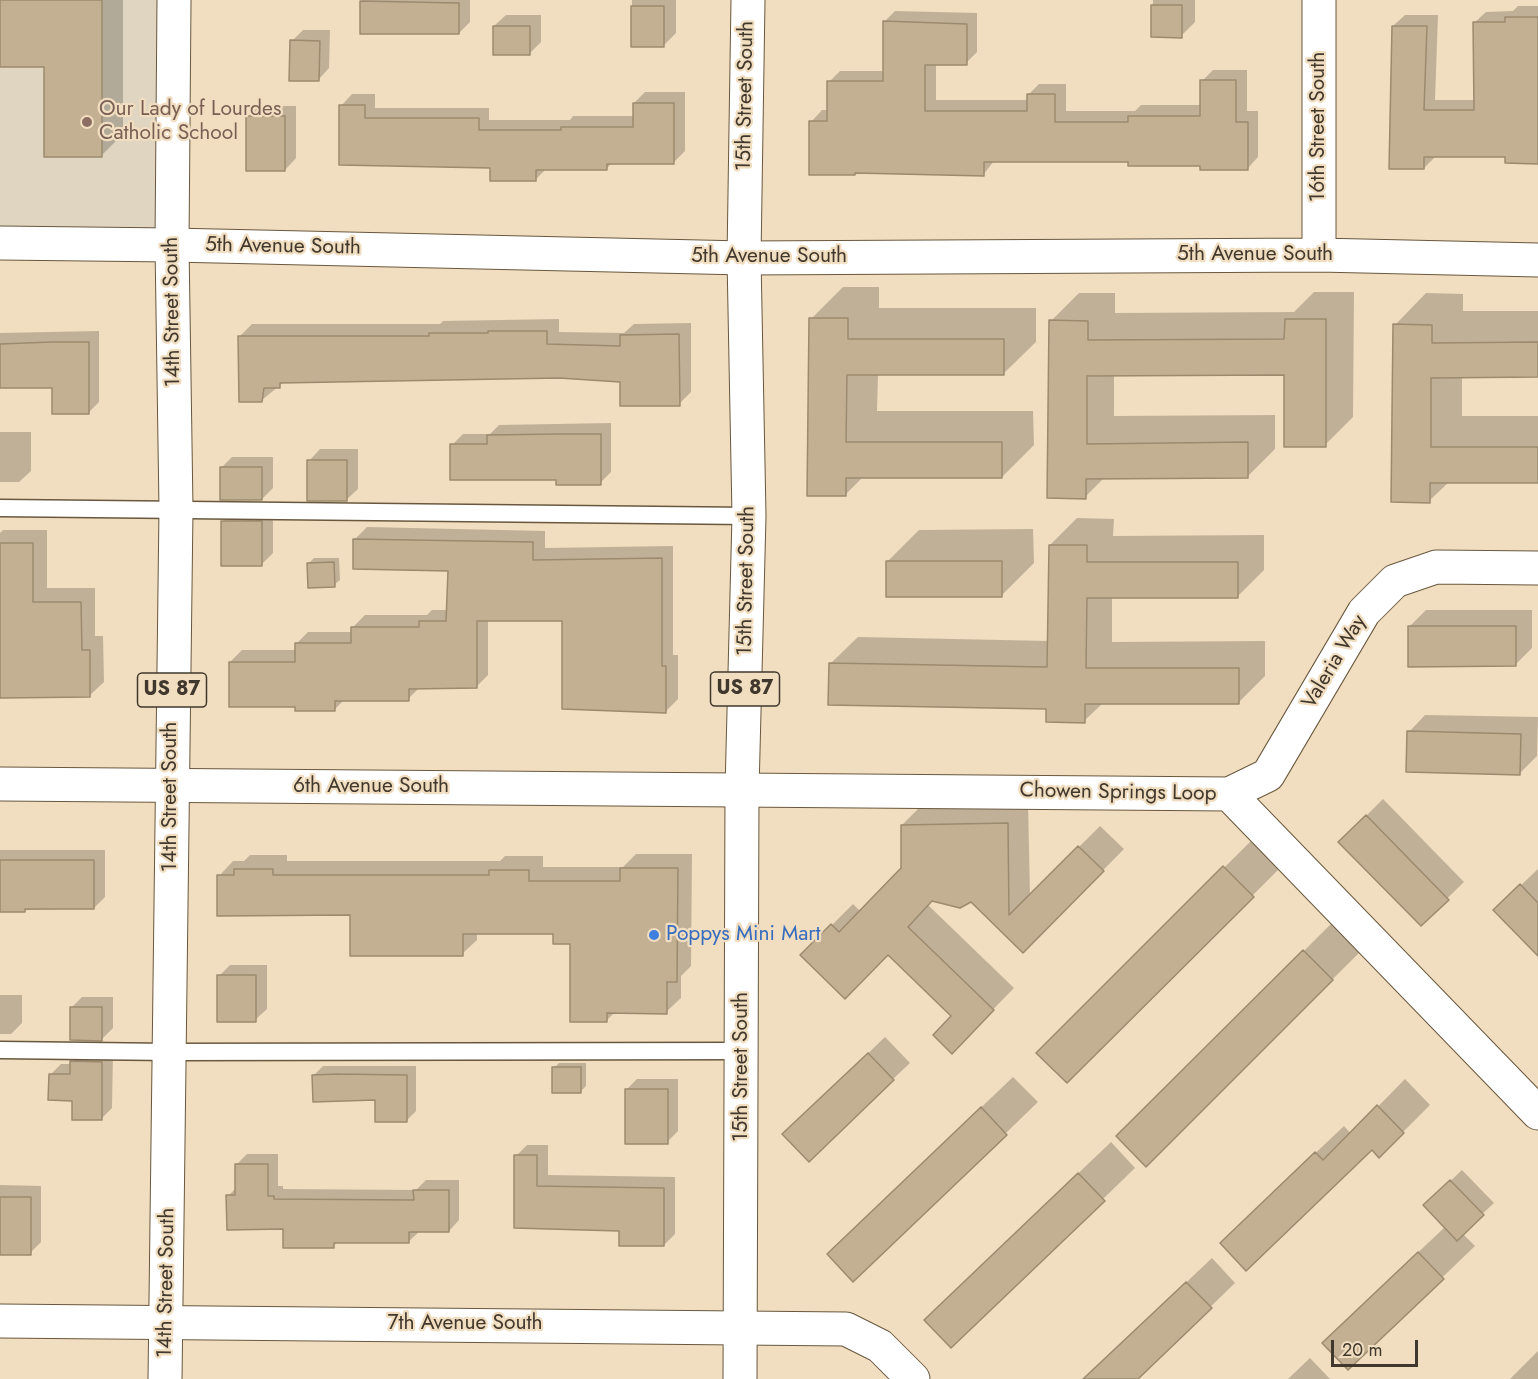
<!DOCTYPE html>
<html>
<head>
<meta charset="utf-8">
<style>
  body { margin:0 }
  #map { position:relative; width:1538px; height:1379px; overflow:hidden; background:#f1ddbf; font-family:Jost,sans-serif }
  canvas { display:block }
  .scale { position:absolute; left:1331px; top:1340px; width:87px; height:27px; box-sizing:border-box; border:3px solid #40382c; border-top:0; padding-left:8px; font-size:18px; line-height:21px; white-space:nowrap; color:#40382c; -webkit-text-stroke:4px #f1ddbf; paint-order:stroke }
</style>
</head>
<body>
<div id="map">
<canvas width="1538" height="1379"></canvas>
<div class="scale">20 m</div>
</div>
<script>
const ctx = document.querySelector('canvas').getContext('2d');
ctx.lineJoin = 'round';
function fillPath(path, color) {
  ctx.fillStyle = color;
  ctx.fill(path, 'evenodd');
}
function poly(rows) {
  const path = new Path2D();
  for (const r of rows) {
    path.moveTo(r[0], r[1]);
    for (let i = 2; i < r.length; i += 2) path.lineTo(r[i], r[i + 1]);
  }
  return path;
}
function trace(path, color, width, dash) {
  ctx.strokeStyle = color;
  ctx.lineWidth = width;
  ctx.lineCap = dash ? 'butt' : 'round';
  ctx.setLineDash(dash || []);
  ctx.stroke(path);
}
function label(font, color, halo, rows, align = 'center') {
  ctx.font = font + ' Jost,sans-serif';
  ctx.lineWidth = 4.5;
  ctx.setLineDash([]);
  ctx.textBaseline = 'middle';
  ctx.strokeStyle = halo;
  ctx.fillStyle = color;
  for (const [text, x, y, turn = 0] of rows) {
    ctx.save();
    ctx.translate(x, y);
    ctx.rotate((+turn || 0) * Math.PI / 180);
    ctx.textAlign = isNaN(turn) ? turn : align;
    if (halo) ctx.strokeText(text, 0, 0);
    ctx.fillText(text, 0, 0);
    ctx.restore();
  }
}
const industrial = poly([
  [0,0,174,0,172,245,0,243]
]);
const shadow = poly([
  [0,0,123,0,123,134,101,156,45,66,0,65],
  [363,0,470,0,470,22,459,33,361,2],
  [632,0,676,0,676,33,664,45,632,45],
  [1153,0,1195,0,1195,22,1181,36,1152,36],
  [1518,6,1538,6,1538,162,1507,155,1435,157,1424,168,1393,26,1405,15,1438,15,1435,100,1475,100,1474,23,1486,12,1513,11],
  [895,11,977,13,977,52,966,63,936,63,936,100,1028,100,1028,95,1039,84,1066,84,1066,111,1135,111,1141,105,1202,105,1202,81,1213,70,1247,70,1247,111,1258,111,1258,157,1247,169,1130,161,994,161,983,175,857,171,855,174,811,122,822,110,829,110,829,82,840,71,884,71,884,22],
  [506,15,541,15,541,42,530,53,494,26],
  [303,30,330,30,329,68,318,80,292,41],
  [645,92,685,92,685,151,674,162,613,162,606,169,546,169,536,179,492,167,341,163,341,106,352,94,375,94,375,108,489,108,489,120,570,120,573,116,634,116,634,103],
  [259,106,296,106,296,158,285,170,248,117],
  [843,287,879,287,879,308,1036,308,1036,342,1004,373,878,374,877,411,1033,411,1034,445,1002,477,863,477,845,495,811,319],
  [1314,292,1354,292,1353,417,1325,445,1286,374,1114,374,1114,416,1275,415,1275,449,1247,477,1105,477,1085,497,1051,321,1079,293,1115,293,1115,313,1294,312],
  [1426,293,1463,294,1463,311,1538,311,1538,376,1462,376,1462,416,1538,416,1538,481,1449,482,1429,501,1395,325],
  [559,319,559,332,624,333,634,324,691,323,691,392,679,404,621,381,559,377,285,381,262,400,239,337,252,324,440,324,443,321],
  [99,331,99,402,88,413,53,387,0,386,0,333],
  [611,423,611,472,600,483,557,479,452,445,463,434,490,434,499,425],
  [0,432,31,432,31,471,19,482,0,482],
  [320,449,358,449,358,489,346,500,309,461],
  [232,457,273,457,273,488,262,499,221,468],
  [234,510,273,511,273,553,262,564,223,521],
  [1077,518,1114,519,1113,536,1264,535,1264,570,1237,597,1112,597,1112,642,1265,641,1265,676,1238,703,1103,703,1084,721,1048,708,831,663,858,637,1049,641,1050,545],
  [367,527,545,531,545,548,673,546,673,655,678,655,678,699,666,711,563,620,488,620,488,675,476,687,420,687,408,699,344,700,334,710,296,705,230,662,242,650,296,650,296,644,308,632,353,632,353,627,365,615,427,615,432,610,448,610,449,569,355,539],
  [1033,529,1034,563,1002,595,887,562,919,530],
  [3,530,47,530,47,588,95,588,95,636,103,636,104,682,89,696,0,695,0,533],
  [314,558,339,558,340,580,334,585,308,564],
  [1426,610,1532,610,1532,648,1515,665,1409,627],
  [1425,715,1538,717,1537,756,1520,773,1409,732],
  [1383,799,1464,882,1421,924,1340,842],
  [1028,802,1030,896,1100,826,1124,849,1023,951,971,900,932,900,928,905,1014,988,973,1030,954,1016,888,953,802,955,853,904,861,912,903,869,902,825,923,804],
  [1256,836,1284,864,1067,1081,1038,1053],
  [0,850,105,850,105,897,94,908,0,911],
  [636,854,692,854,691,966,681,976,681,998,666,1012,615,1012,606,1021,571,942,554,933,477,933,477,940,462,954,351,913,219,876,233,861,244,861,250,855,287,855,287,861,500,861,505,856,543,856,543,867,623,867],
  [1538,869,1538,954,1495,910],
  [1335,920,1364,948,1146,1165,1118,1136],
  [230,965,267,965,267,1009,255,1020,219,976],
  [0,995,22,995,22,1023,11,1034,0,1034],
  [82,997,113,997,113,1028,102,1039,71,1008],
  [885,1037,910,1063,893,1079,801,1118],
  [82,1051,113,1051,112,1108,101,1119,74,1099,50,1075,61,1064,71,1064],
  [559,1063,586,1063,586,1086,581,1091,554,1068],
  [323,1066,416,1066,416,1111,407,1120,377,1098,314,1075],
  [1013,1077,1038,1102,854,1280,860,1223],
  [637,1079,678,1079,678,1131,667,1142,626,1090],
  [1405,1079,1430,1105,1379,1156,1372,1148,1249,1216,1344,1126,1351,1134],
  [1111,1142,1135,1168,951,1346,958,1288],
  [527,1145,548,1145,548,1175,675,1177,675,1234,664,1245,621,1230,516,1227,516,1156],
  [247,1154,278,1154,278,1186,283,1186,283,1189,416,1190,426,1180,459,1180,459,1220,449,1231,420,1231,408,1242,338,1242,333,1246,284,1228,228,1196,237,1187,236,1165],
  [1462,1170,1494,1203,1462,1233,1475,1246,1348,1368,1356,1311,1445,1227,1425,1205],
  [0,1185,41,1186,41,1242,30,1253,0,1253],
  [1212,1258,1235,1283,1136,1379,1098,1379,1117,1348],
  [1538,1351,1538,1379,1510,1379],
  [1310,1358,1330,1379,1288,1379]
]);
const building = poly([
  [0,0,102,0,102,157,44,157,44,67,0,67,0,0],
  [360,1,459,3,459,34,360,34,360,1],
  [1151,5,1182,5,1182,38,1151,37,1151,5],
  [631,6,664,6,664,47,631,47,631,6],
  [1505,17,1538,17,1538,164,1505,163,1505,157,1424,157,1424,169,1389,169,1392,26,1427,26,1424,110,1474,110,1473,22,1505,22,1505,17],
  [883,21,967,24,967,65,925,65,925,111,1027,111,1027,94,1055,94,1055,122,1128,122,1128,116,1200,116,1200,80,1236,80,1236,122,1248,122,1248,170,1200,170,1200,166,1128,166,1128,162,984,162,984,176,855,173,855,175,809,175,809,121,827,121,827,81,883,81,883,21],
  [493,26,530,26,530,55,493,55,493,26],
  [290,40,320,41,319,81,289,81,290,40],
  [633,103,674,103,674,164,607,164,607,170,536,170,536,181,490,181,490,168,339,165,339,105,365,105,365,118,479,118,479,130,561,130,561,127,633,127,633,103],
  [246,116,285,116,285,171,246,171,246,116],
  [809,318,848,318,848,339,1004,339,1004,375,847,375,846,442,1002,442,1002,478,846,478,846,496,807,496,809,318],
  [1285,319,1326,319,1326,447,1284,447,1284,375,1087,376,1087,444,1248,442,1248,478,1086,479,1086,499,1047,498,1049,320,1088,321,1088,340,1284,339,1285,319],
  [1393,324,1432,325,1432,343,1538,342,1538,377,1431,378,1431,447,1538,447,1538,483,1430,483,1430,503,1391,502,1393,324],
  [488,331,547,331,547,344,620,346,620,335,679,334,680,406,620,406,620,382,559,378,280,383,280,388,264,388,262,402,239,402,238,336,429,336,429,333,488,333,488,331],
  [52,342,89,342,89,414,52,414,52,388,0,388,0,344,52,342],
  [556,434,601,434,601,485,556,485,556,480,450,480,450,444,487,444,487,435,556,434],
  [307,460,347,460,347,501,307,501,307,460],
  [220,467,262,467,262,500,220,500,220,467],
  [221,521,262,521,262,566,221,566,221,521],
  [353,539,533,542,533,560,662,558,662,666,666,666,666,713,562,709,562,621,477,621,477,688,409,689,409,701,335,701,335,711,295,711,295,707,229,707,229,662,295,662,295,643,351,643,351,627,419,627,419,621,446,621,448,571,353,569,353,539],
  [0,543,33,543,33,602,81,602,82,650,90,650,90,697,0,698,0,543],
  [1049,545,1087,545,1087,562,1238,562,1238,598,1087,598,1086,668,1239,668,1239,704,1085,704,1085,723,1046,722,1046,709,828,705,829,663,1047,667,1049,545],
  [886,561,1002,561,1002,597,886,597,886,561],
  [334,562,335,587,308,588,307,563,334,562],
  [1408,626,1516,626,1516,666,1408,667,1408,626],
  [1407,731,1521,734,1520,775,1406,772,1407,731],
  [1366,815,1449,900,1421,926,1338,842,1366,815],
  [1008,823,1009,915,1078,846,1104,871,1023,953,971,902,960,908,932,901,908,927,994,1010,952,1054,933,1035,951,1016,888,955,845,999,800,955,831,924,839,932,901,868,901,825,1008,823],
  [0,860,94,860,94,909,25,909,25,912,0,912,0,860],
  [1223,866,1254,897,1067,1083,1036,1053,1223,866],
  [620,868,678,868,677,982,667,982,667,1014,607,1013,607,1022,570,1022,570,944,553,944,553,934,463,934,463,956,350,956,350,915,217,916,217,875,234,875,234,869,273,869,273,875,489,875,489,870,529,870,529,881,620,881,620,868],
  [1520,884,1538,903,1538,956,1493,910,1520,884],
  [1303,950,1333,980,1146,1167,1116,1136,1303,950],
  [217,975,256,975,256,1022,217,1022,217,975],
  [70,1007,102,1007,102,1041,70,1040,70,1007],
  [868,1053,894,1080,809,1162,782,1134,868,1053],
  [70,1061,102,1062,102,1120,72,1120,72,1101,48,1100,49,1074,70,1074,70,1061],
  [552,1067,581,1067,581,1093,552,1093,552,1067],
  [339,1074,407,1075,407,1122,375,1122,375,1100,313,1102,312,1075,339,1074],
  [625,1089,668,1089,668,1144,625,1144,625,1089],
  [1377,1105,1404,1133,1379,1158,1372,1150,1246,1271,1220,1243,1315,1152,1323,1160,1377,1105],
  [981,1107,1007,1135,853,1282,827,1254,981,1107],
  [514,1155,537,1155,537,1186,664,1188,664,1246,619,1246,619,1231,514,1228,514,1155],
  [235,1164,268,1164,268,1196,274,1196,274,1199,414,1200,413,1190,449,1190,449,1232,409,1232,409,1243,334,1243,334,1248,283,1248,283,1229,227,1230,226,1195,235,1195,235,1164],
  [1078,1173,1105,1201,951,1348,924,1320,1078,1173],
  [1450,1180,1484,1215,1457,1241,1423,1205,1450,1180],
  [0,1197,31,1197,31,1255,0,1255,0,1197],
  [1418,1252,1444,1279,1348,1370,1322,1343,1418,1252],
  [1186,1282,1212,1308,1138,1379,1083,1379,1186,1282]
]);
const service = poly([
  [0,508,749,516],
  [0,1050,171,1052,741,1051]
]);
const minor = poly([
  [0,243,172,245,744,258,1319,255,1538,260],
  [1319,255,1319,0],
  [0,784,1229,794,1538,1113],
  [1229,794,1268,775,1364,612,1395,581,1436,567,1538,568],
  [0,1321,846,1329,880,1346,913,1379]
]);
const primary = poly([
  [165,1379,176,509,172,245,174,0],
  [740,1379,742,790,749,516,744,258,748,0]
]);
const markers = [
  [87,122,6,"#8d6e63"],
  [654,935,6,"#3f7fe0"]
];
const shields = [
  [745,689,69],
  [172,690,69]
];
const shieldNames = [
  ["US 87",745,689],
  ["US 87",172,690]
];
const streetNames = [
  ["15th Street South",746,96,-89],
  ["16th Street South",1319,127,-90],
  ["5th Avenue South",283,247,1],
  ["5th Avenue South",1255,255],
  ["5th Avenue South",769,257],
  ["14th Street South",173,312,-91],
  ["15th Street South",747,581,-89],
  ["Valeria Way",1335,662,-59],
  ["6th Avenue South",371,787],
  ["Chowen Springs Loop",1118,793,1],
  ["14th Street South",171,797,-90],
  ["15th Street South",742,1067,-90],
  ["14th Street South",167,1283,-89],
  ["7th Avenue South",465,1324]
];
const educationNames = [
  ["Our Lady of Lourdes",99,110],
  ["Catholic School",99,134]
];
const shopNames = [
  ["Poppys Mini Mart",666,935]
];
fillPath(industrial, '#dfd5c0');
fillPath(shadow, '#0003');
fillPath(building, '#c3b093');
trace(building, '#9c8a6e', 1.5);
trace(service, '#69583e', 19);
trace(minor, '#69583e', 35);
trace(primary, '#69583e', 35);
trace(service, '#fff', 16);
trace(minor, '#fff', 33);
trace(primary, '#fff', 33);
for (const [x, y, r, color] of markers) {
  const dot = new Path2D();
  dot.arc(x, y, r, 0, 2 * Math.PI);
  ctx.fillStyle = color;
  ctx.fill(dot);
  trace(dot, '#f1ddbf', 2);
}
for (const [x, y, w] of shields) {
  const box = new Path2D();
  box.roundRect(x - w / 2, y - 17, w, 34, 4.5);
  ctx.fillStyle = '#f1ddbf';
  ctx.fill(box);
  trace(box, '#40382c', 1.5);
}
label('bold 20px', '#40382c', null, shieldNames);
label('21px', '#40382c', '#f1ddbf', streetNames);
label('21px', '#785e54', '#f1ddbf', educationNames, 'left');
label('21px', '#366cbe', '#f1ddbf', shopNames, 'left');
</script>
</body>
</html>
